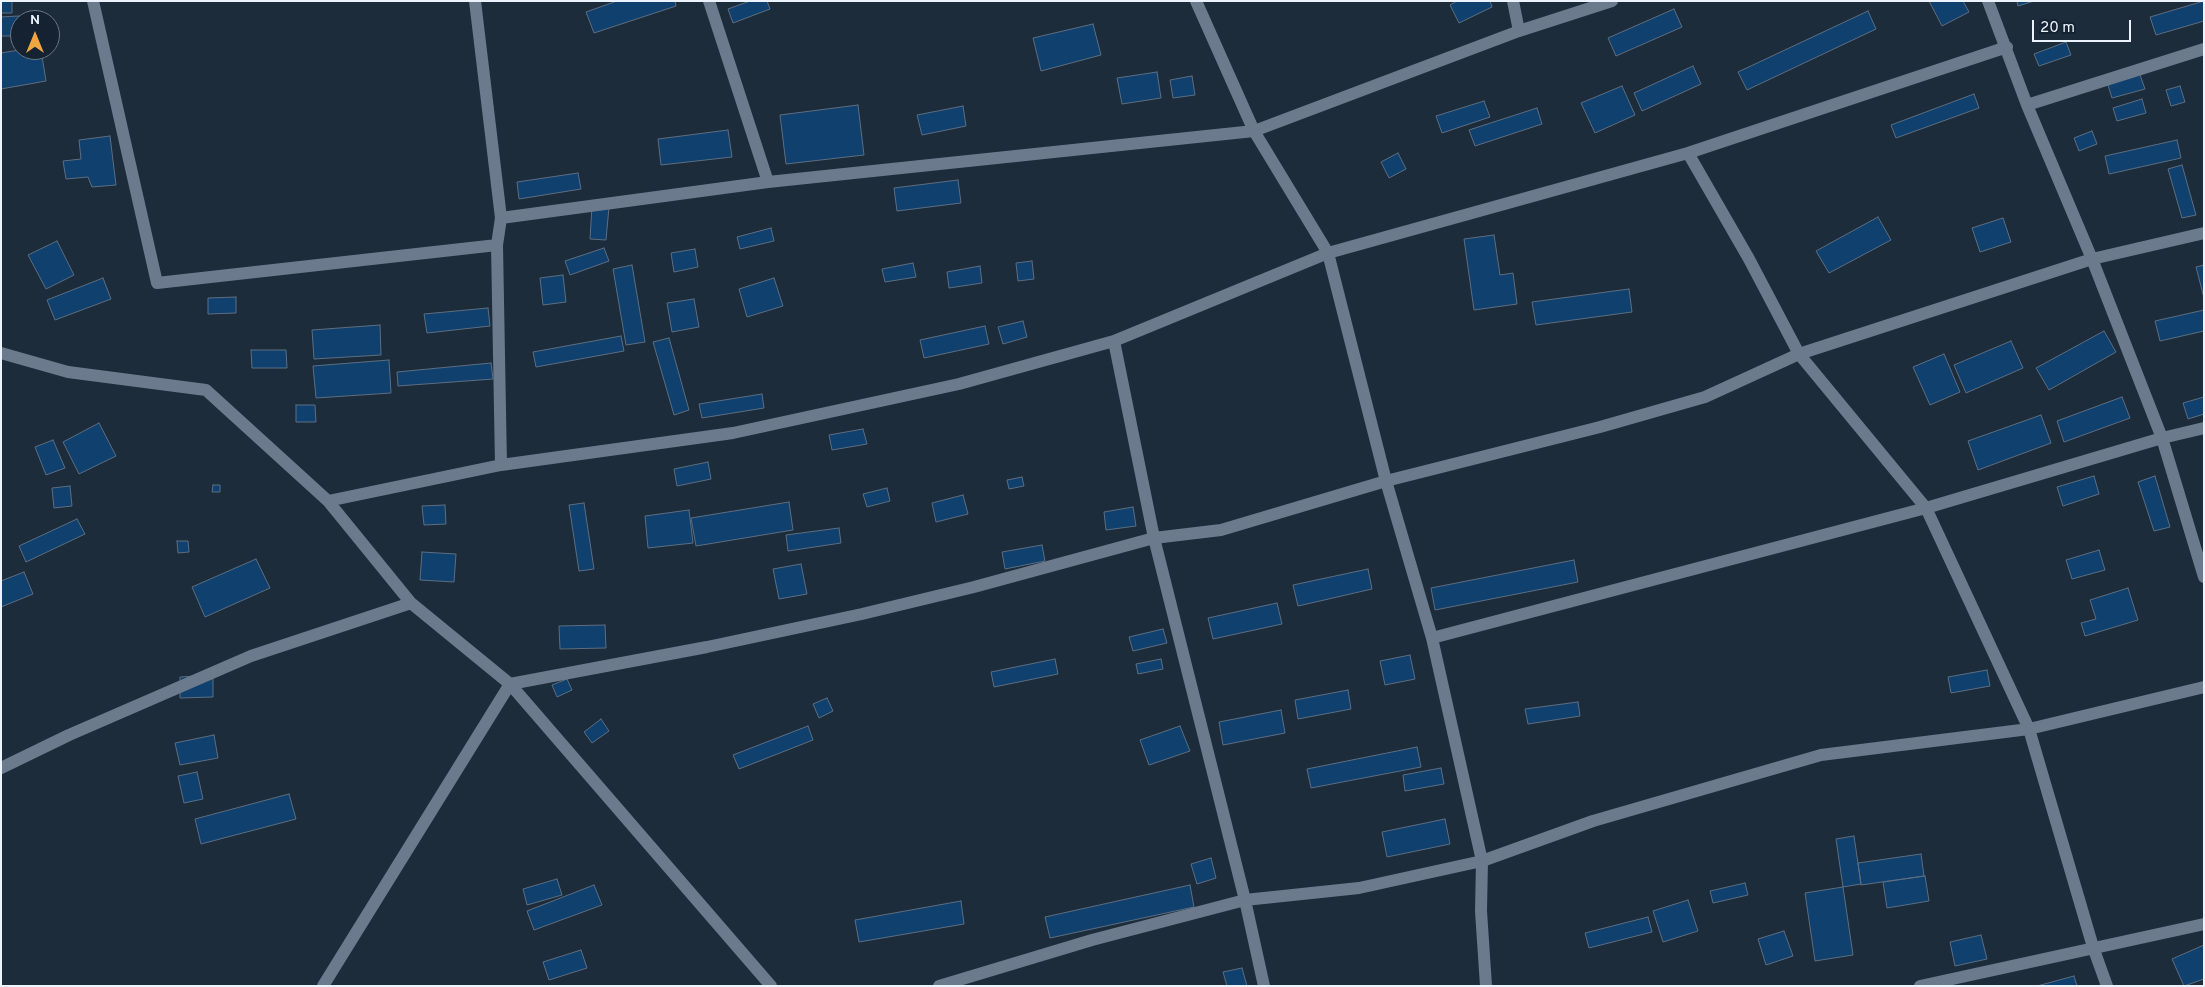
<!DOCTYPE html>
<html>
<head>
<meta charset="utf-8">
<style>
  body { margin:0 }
  #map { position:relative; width:2205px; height:987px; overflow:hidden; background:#1d2c3b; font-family:Overpass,sans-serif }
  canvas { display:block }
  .frame { position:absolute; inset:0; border:2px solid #eaf3fe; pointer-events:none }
  .north { position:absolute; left:10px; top:10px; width:50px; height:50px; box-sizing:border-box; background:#142231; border:1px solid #6a7683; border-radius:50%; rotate:0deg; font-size:14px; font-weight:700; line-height:20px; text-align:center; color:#eaf3fe }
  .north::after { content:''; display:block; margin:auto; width:18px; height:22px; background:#f1a540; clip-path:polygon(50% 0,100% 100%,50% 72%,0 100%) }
  .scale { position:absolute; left:2032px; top:20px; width:99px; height:22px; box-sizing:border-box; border:2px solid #eaf3fe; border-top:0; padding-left:6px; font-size:15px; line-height:18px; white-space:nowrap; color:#eaf3fe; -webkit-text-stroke:4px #142231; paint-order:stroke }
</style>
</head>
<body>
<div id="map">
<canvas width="2205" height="987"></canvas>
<div class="frame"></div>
<div class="north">N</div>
<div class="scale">20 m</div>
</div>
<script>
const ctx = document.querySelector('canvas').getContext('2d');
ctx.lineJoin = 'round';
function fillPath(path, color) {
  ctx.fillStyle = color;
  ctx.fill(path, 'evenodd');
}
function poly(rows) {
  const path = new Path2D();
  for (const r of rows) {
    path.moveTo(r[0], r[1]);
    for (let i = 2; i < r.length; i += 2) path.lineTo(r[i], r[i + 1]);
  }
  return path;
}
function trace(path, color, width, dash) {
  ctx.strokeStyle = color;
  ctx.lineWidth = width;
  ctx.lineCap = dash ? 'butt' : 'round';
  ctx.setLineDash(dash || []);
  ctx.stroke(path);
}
const building = poly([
  [1,1,12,1,12,13,1,13,1,1],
  [617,1,675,1,676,6,594,33,586,12,617,1],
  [750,1,767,1,770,9,733,23,728,9,750,1],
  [1457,1,1490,1,1492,7,1459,23,1450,5,1457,1],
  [1929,1,1963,1,1969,12,1942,26,1929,1],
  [2017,1,2034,1,2018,6,2017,1],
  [2204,1,2204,21,2156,35,2150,17,2204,1],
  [1674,9,1682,27,1616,56,1608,38,1674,9],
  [1868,11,1876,29,1747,90,1738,72,1868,11],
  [19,16,20,36,1,36,1,17,19,16],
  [1093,24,1101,55,1041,71,1033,38,1093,24],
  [2066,42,2071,55,2039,66,2034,54,2066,42],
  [20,50,41,50,46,81,1,89,1,53,20,50],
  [1693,66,1701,84,1642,111,1634,93,1693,66],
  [1157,72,1161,98,1122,104,1117,78,1157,72],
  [2139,72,2145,89,2112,98,2107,82,2139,72],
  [1192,76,1195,95,1173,98,1170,80,1192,76],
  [1622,86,1635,115,1595,133,1581,103,1622,86],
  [2180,86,2185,102,2171,106,2166,90,2180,86],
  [1974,94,1979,108,1896,138,1891,125,1974,94],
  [2142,99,2146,113,2117,121,2113,108,2142,99],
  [1484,101,1490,117,1442,133,1436,116,1484,101],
  [858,105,864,155,786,164,780,115,858,105],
  [963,106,966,126,922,135,917,115,963,106],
  [1537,108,1542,124,1475,146,1469,130,1537,108],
  [728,130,732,157,661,165,658,139,728,130],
  [2092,131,2097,144,2079,151,2074,138,2092,131],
  [110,136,116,185,92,187,88,177,66,179,63,161,81,159,79,140,110,136],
  [2177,140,2181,158,2109,174,2105,156,2177,140],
  [1398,153,1406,169,1389,178,1381,162,1398,153],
  [2182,165,2196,215,2182,218,2168,169,2182,165],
  [578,173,581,189,519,199,517,182,578,173],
  [958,180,961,203,897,211,894,188,958,180],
  [592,206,609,207,606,240,590,239,592,206],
  [1878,217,1891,240,1829,273,1816,251,1878,217],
  [2003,218,2011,242,1980,252,1972,228,2003,218],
  [771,228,774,241,740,249,737,237,771,228],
  [1494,235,1500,275,1513,273,1517,304,1474,310,1464,239,1494,235],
  [57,241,74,275,46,289,28,255,57,241],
  [604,248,609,261,570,275,565,261,604,248],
  [695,249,698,267,674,272,671,253,695,249],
  [1032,261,1034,279,1018,281,1016,263,1032,261],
  [913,263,916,277,885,282,882,269,913,263],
  [632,265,645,342,626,345,613,269,632,265],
  [2204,265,2204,298,2196,267,2204,265],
  [980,266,982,283,949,288,947,272,980,266],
  [563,275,566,302,543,305,540,278,563,275],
  [103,278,111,299,55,320,47,300,103,278],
  [774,278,783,306,747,317,739,289,774,278],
  [1629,289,1632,312,1536,325,1532,302,1629,289],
  [236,297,236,313,208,314,208,298,236,297],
  [694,299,699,327,672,332,667,303,694,299],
  [488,308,490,326,427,333,424,314,488,308],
  [2204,310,2204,331,2160,341,2155,321,2204,310],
  [1023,321,1027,337,1003,344,998,327,1023,321],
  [380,325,381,355,314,359,312,330,380,325],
  [985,326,989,344,924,358,920,340,985,326],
  [2104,331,2116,352,2049,390,2036,368,2104,331],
  [621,336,624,351,536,367,533,352,621,336],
  [669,338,689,410,674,415,653,342,669,338],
  [2011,341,2023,368,1966,393,1954,365,2011,341],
  [251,350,286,350,287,368,252,368,251,350],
  [1944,354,1960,392,1930,405,1913,367,1944,354],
  [389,360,391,393,316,398,313,366,389,360],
  [491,363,493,379,398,386,397,372,491,363],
  [762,394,764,408,702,418,699,404,762,394],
  [2122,397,2130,418,2064,442,2057,421,2122,397],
  [2204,397,2204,414,2188,419,2183,403,2204,397],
  [296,405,315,405,316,422,296,422,296,405],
  [2041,415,2051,443,1978,470,1968,441,2041,415],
  [99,423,116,456,79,474,63,442,99,423],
  [863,429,867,444,832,450,829,435,863,429],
  [53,440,65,468,46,475,35,447,53,440],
  [708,462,711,479,677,486,674,469,708,462],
  [2094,476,2099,494,2063,506,2057,487,2094,476],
  [2155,476,2170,527,2154,531,2138,482,2155,476],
  [1022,477,1024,486,1009,489,1007,480,1022,477],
  [213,485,220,485,220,492,212,492,213,485],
  [70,486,72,506,54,508,52,488,70,486],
  [887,488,890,501,867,507,863,494,887,488],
  [963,495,968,514,936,522,932,503,963,495],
  [789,502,793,530,696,546,691,518,789,502],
  [584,503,594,569,579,571,569,505,584,503],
  [445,505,446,524,424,525,422,506,445,505],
  [1133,507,1136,526,1106,530,1104,512,1133,507],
  [689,510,693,543,648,548,645,516,689,510],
  [77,519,85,534,26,562,19,546,77,519],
  [839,528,841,543,788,551,786,535,839,528],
  [177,541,188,541,189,552,178,553,177,541],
  [1042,545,1045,561,1005,569,1002,552,1042,545],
  [2099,550,2105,570,2072,579,2066,560,2099,550],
  [422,552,456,554,454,582,420,580,422,552],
  [256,559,270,588,205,617,192,587,256,559],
  [1574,560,1578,582,1435,610,1431,588,1574,560],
  [801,564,807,594,779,599,773,569,801,564],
  [1368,569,1372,589,1298,606,1293,585,1368,569],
  [24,572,33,594,1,607,1,581,24,572],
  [2128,588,2138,620,2085,636,2081,623,2096,619,2090,600,2128,588],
  [1277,603,1282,624,1213,639,1208,618,1277,603],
  [605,625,606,648,560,649,559,626,605,625],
  [1163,629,1167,643,1133,651,1129,637,1163,629],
  [1410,655,1415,679,1385,685,1380,661,1410,655],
  [1055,659,1058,674,994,687,991,672,1055,659],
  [1161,659,1163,669,1138,674,1136,664,1161,659],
  [1987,670,1990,686,1951,693,1948,677,1987,670],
  [213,675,213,697,180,698,180,677,213,675],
  [567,679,572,690,557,697,552,685,567,679],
  [1348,690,1351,709,1298,719,1295,700,1348,690],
  [827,698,833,711,819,718,813,704,827,698],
  [1578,702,1580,716,1528,724,1525,709,1578,702],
  [1281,710,1285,733,1223,745,1219,722,1281,710],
  [601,719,609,731,592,743,584,732,601,719],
  [808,726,813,740,739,769,733,755,808,726],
  [1180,726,1190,751,1149,765,1140,740,1180,726],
  [214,735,218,758,180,765,175,743,214,735],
  [1417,747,1421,767,1311,788,1307,769,1417,747],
  [1441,768,1444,784,1405,791,1403,775,1441,768],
  [197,772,203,799,184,803,178,776,197,772],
  [289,794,296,819,201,844,195,819,289,794],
  [1445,819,1450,844,1387,857,1382,832,1445,819],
  [1854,836,1861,884,1843,887,1836,839,1854,836],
  [1921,854,1924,876,1861,885,1858,863,1921,854],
  [1211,858,1216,878,1197,884,1191,864,1211,858],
  [1925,876,1929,901,1887,908,1883,882,1925,876],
  [557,879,562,895,527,905,523,889,557,879],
  [1745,883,1748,895,1713,903,1710,891,1745,883],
  [594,885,602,905,534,930,527,911,594,885],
  [1190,885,1194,907,1050,938,1045,917,1190,885],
  [1843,887,1853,955,1815,961,1805,893,1843,887],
  [1688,900,1698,931,1663,942,1653,911,1688,900],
  [961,901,964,924,859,942,855,920,961,901],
  [1648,917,1652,932,1589,948,1585,933,1648,917],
  [1784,931,1793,956,1766,965,1758,939,1784,931],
  [1981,935,1987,959,1955,966,1950,942,1981,935],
  [2204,945,2204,979,2184,986,2172,959,2204,945],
  [581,950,587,968,549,980,543,962,581,950],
  [1242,968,1247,986,1227,986,1223,972,1242,968],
  [2074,976,2077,986,2037,986,2074,976]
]);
const minor = poly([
  [93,1,157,283,497,245],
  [475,1,501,218,497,245,501,465],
  [709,1,768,182],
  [1196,1,1254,131,1328,253,1386,481,1432,638,1482,861,1481,911,1486,986],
  [1513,1,1519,31],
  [1988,1,2027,105,2092,259,2162,438,2204,577],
  [2027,105,2204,49],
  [1688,153,1749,259,1799,354,1926,508,2029,729,2093,947,2107,986],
  [501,218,768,182,1254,131,1519,31,1612,1],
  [1114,341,1154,538,1245,900,1264,986],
  [1,353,68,372,206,390,328,501,411,603,510,684,771,986],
  [328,501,501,465,733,433,959,384,1114,341,1328,253,1688,153,2007,47],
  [1432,638,1926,508,2162,438,2204,428],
  [1,768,69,735,251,656,411,603],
  [323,986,510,684,707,647,862,614,974,587,1154,538,1221,530,1386,481,1600,427,1705,397,1799,354,2092,259,2204,233],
  [939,986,1092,940,1245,900,1359,888,1482,861,1593,821,1821,755,2029,729,2204,687],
  [1920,986,2204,924]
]);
fillPath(building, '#10406e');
trace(building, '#5d6e80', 1);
trace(minor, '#6b7b8d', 12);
</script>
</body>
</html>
